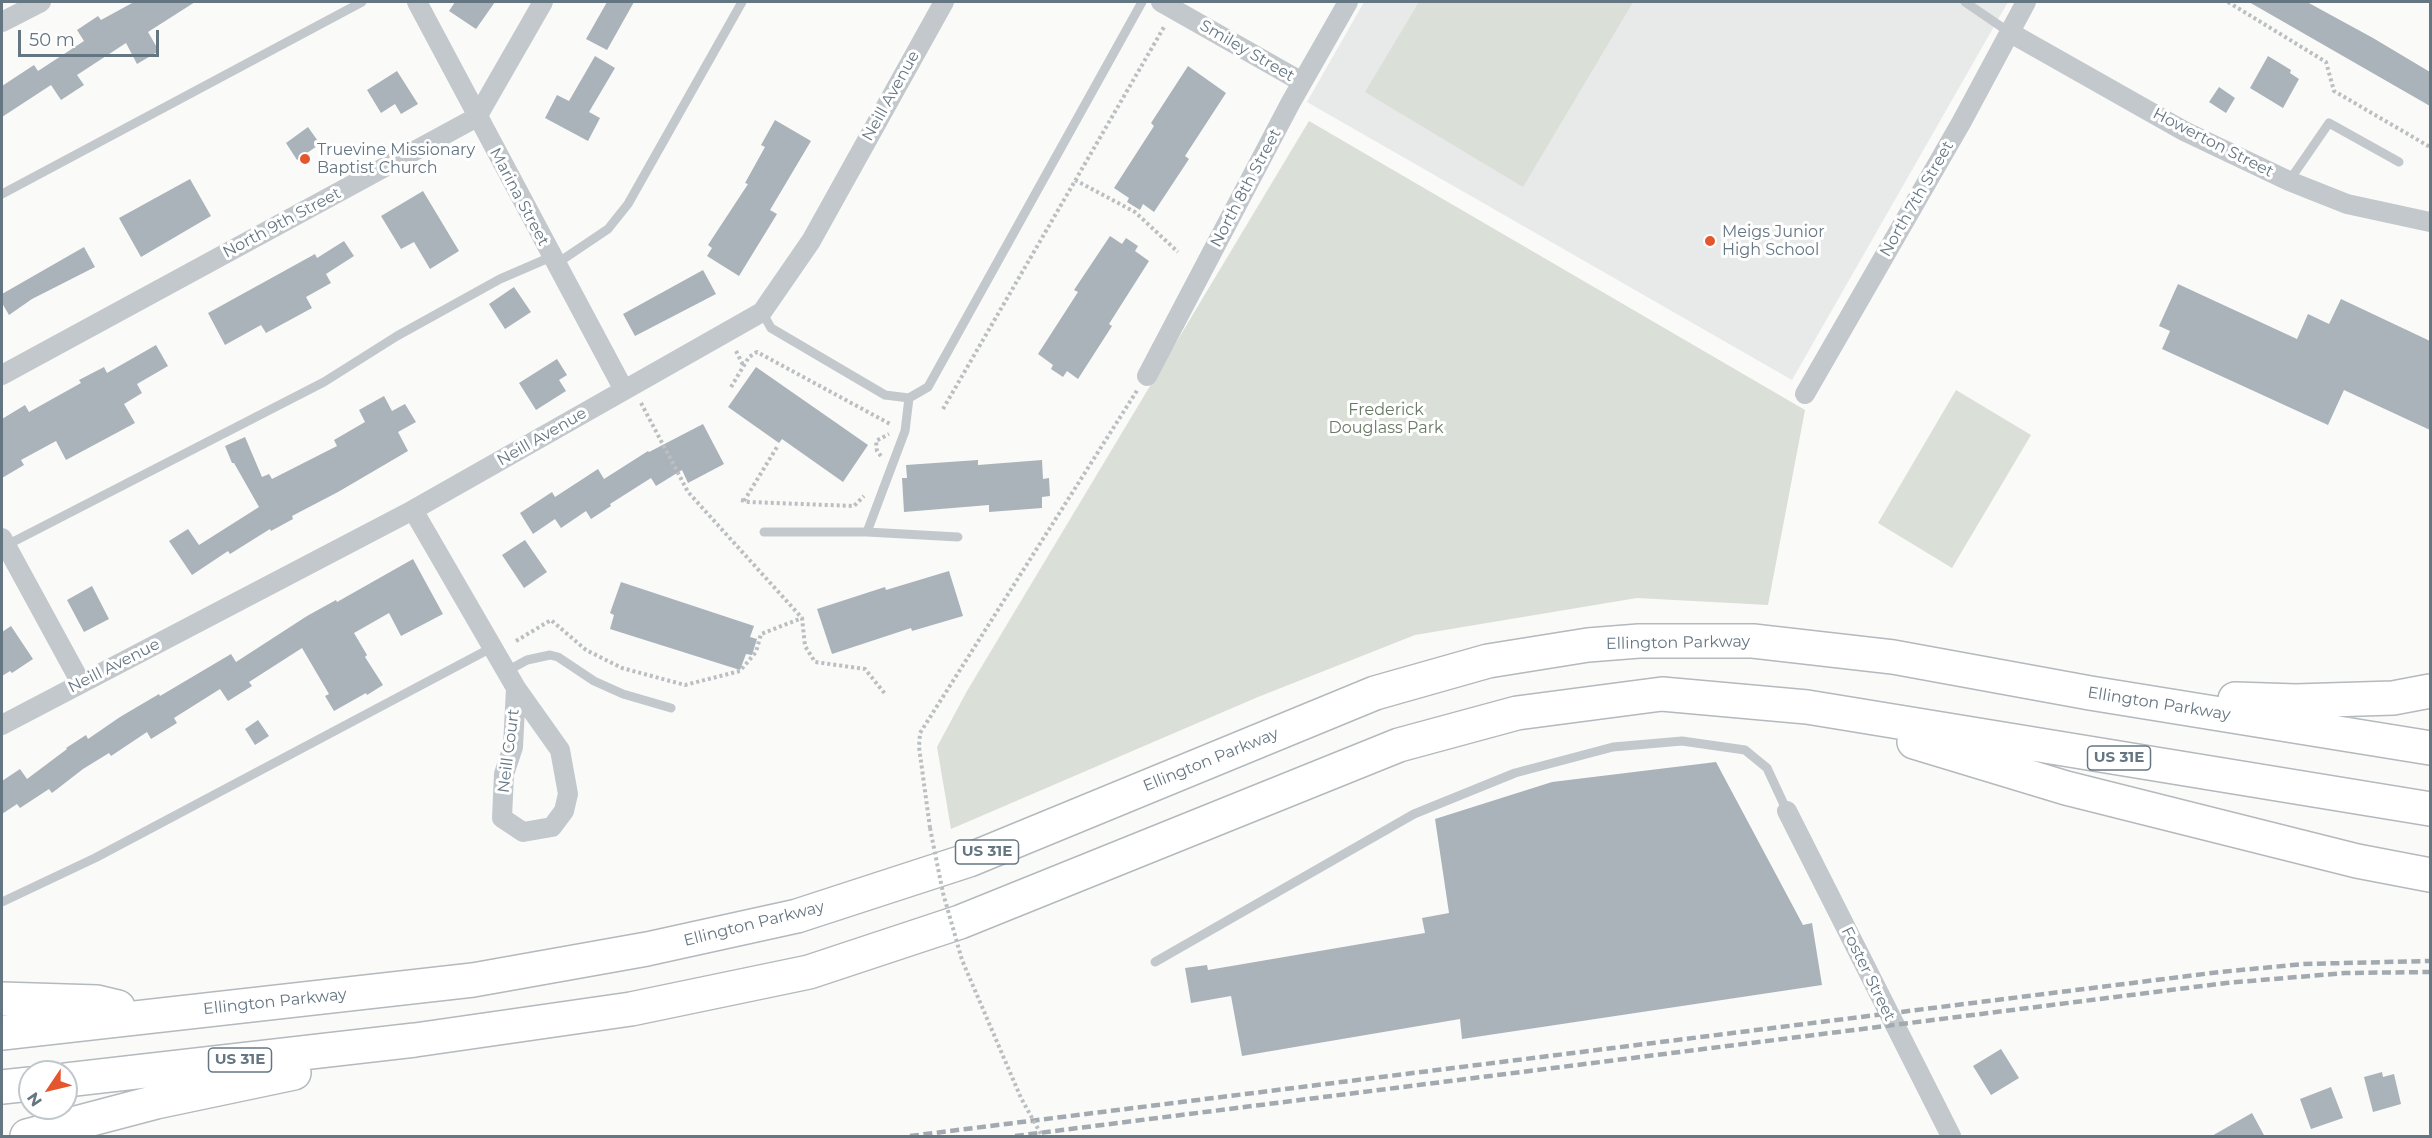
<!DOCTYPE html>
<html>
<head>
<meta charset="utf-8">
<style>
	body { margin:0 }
	#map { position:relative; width:2432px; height:1138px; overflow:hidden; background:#fafaf8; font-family:Montserrat,sans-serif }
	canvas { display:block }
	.frame { position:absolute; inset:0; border:3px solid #657683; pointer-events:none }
	.north { position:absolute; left:18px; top:1060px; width:60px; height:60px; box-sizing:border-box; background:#fff; border:2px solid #c1c8cd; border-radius:50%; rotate:235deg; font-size:16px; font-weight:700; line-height:24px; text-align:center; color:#657683 }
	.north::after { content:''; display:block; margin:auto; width:21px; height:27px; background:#e4572e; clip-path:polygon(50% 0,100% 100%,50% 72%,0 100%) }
	.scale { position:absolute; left:18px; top:30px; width:141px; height:27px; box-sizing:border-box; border:3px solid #657683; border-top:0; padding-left:8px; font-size:18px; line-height:21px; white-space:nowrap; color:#657683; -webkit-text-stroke:4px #fff; paint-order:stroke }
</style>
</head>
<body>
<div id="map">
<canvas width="2432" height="1138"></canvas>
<div class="frame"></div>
<div class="north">N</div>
<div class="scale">50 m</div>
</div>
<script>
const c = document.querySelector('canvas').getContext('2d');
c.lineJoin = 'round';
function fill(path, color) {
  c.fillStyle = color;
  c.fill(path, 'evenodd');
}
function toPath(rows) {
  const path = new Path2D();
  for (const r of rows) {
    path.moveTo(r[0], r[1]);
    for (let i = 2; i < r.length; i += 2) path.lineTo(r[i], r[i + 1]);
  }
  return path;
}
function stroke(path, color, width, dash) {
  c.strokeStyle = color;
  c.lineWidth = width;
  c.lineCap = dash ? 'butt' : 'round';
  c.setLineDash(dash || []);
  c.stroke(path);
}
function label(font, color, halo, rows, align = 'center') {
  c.font = font + ' Montserrat,sans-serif';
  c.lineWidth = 6;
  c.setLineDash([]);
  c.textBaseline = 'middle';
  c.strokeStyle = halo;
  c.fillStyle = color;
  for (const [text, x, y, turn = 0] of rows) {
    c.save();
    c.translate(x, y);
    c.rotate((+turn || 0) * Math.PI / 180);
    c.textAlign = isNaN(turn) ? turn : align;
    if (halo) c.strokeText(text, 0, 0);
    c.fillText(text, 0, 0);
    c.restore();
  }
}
fill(toPath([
	[1364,2,2008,2,1792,380,1307,102]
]), '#e8e9e9');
fill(toPath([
	[1419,2,1633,2,1523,187,1365,92],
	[1309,121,1805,410,1768,605,1637,598,1415,635,1258,697,951,829,937,747,967,691],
	[1956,390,2031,435,1952,568,1878,523]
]), '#dadfd7');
fill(toPath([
	[134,2,195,2,148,32,159,51,137,64,126,43,77,75,84,85,61,100,51,85,2,117,2,86,34,65,38,71,84,41,77,30,98,16,101,20],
	[455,2,495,2,476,29,449,11],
	[607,2,634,2,607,50,586,39],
	[2249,2,2307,2,2373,38,2430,72,2430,106],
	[595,56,615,68,589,112,600,118,588,141,545,118,557,95,569,101],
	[2268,56,2291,70,2290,73,2299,79,2283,108,2250,88],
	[1188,66,1226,93,1185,156,1189,159,1154,212,1143,204,1140,210,1127,202,1129,198,1114,188,1154,126,1151,123],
	[397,71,418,104,401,114,395,104,381,113,367,90],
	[2219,87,2235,98,2226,113,2209,102],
	[775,120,811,141,770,210,777,214,739,276,707,256,712,248,708,245,748,184,745,183,765,147,761,145],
	[308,127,320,144,297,160,286,143],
	[190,179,211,216,141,257,119,218],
	[423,191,459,251,430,269,414,242,401,249,381,216],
	[1110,236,1122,244,1126,238,1138,246,1135,251,1149,261,1109,324,1112,326,1078,379,1067,371,1063,377,1051,369,1053,365,1038,354,1078,292,1074,290],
	[344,241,354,256,326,274,331,283,306,297,312,308,266,333,261,325,225,345,208,313,315,254,317,258],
	[84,247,95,267,32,299,9,315,2,303,2,294],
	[703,270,716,294,635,336,623,314],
	[2178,284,2297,339,2308,314,2329,324,2341,299,2430,341,2430,430,2344,390,2328,425,2162,349,2170,331,2159,326],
	[514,287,531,312,505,329,489,304],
	[156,345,168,366,137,384,142,393,124,404,135,423,66,460,56,441,21,460,24,465,2,478,2,419,25,405,29,412,81,383,79,380,104,367,107,373],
	[557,359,567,375,559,380,566,391,536,410,519,383],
	[756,367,868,445,843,482,782,439,779,443,728,407],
	[384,396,392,411,405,404,416,422,398,432,408,451,338,492,292,516,293,519,271,531,270,529,230,554,228,551,192,575,169,541,188,529,199,545,259,507,234,463,232,463,225,446,245,437,262,477,269,474,272,479,337,446,334,440,365,422,359,410],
	[703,424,724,464,688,483,682,470,656,486,651,478,610,504,611,506,591,519,586,511,561,528,555,519,533,534,520,513,552,492,555,497,598,469,604,479,648,451,649,452],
	[978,460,978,465,1042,460,1043,479,1049,478,1050,496,1042,497,1042,508,989,512,989,505,904,512,902,478,907,478,906,465],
	[525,540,547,572,524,588,502,555],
	[413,559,443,614,401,636,389,613,354,633,367,655,365,657,383,685,367,695,366,693,334,711,325,696,329,694,302,648,249,682,252,686,228,701,220,689,174,718,177,723,151,739,147,732,111,756,109,753,83,769,52,793,49,789,20,808,17,804,2,814,2,781,20,769,27,779,67,749,66,748,86,735,88,739,120,717,159,694,160,696,231,654,236,662,307,616,336,600,337,602],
	[949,571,963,616,912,631,911,628,832,654,817,609,885,587,886,590],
	[621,582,754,626,750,637,757,639,752,655,746,654,740,670,610,629,614,615,610,613],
	[92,586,109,619,84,632,67,600],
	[11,626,33,659,12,673,10,671,2,676,2,632],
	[258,720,269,736,255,745,245,729],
	[1716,762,1803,925,1812,923,1822,985,1462,1039,1460,1019,1242,1056,1231,996,1191,1003,1185,968,1207,965,1208,970,1425,933,1422,918,1449,913,1435,819,1552,782],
	[2001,1049,2019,1078,1991,1095,1973,1066],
	[2382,1072,2383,1077,2394,1074,2401,1104,2373,1112,2364,1077],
	[2331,1087,2343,1118,2311,1129,2300,1099],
	[2252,1113,2265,1137,2210,1137]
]), '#aab3b9');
const highway = toPath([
	[2235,699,2296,701,2393,698,2430,691],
	[1914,742,2066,788,2357,861,2430,875],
	[2,999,97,1002,118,1007],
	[2,1033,473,980,647,949,797,916,969,860,1375,693,1488,661,1588,645,1639,641,1753,641,1893,657,2090,693,2430,748],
	[66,1080,415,1040,631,1009,809,972,960,922,1399,745,1517,713,1662,694,1807,707,2430,809],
	[2,1087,30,1084],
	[27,1136,156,1102,294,1073]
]);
stroke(highway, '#b4b9bd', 36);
stroke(toPath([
	[2228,2,2326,62,2334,91,2430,147],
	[1075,180,1135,212,1178,252],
	[736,351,743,365],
	[731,387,749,357,757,352,892,425],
	[641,403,688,492,802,618,805,646,815,662,865,669,886,695],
	[943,409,1164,27],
	[881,456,877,451,876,441,889,434],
	[741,500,749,502,854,506,864,496],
	[744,501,777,447],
	[516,641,551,620,586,650,622,668,685,685,740,671,756,652,761,634,802,618],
	[930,828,919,747,920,733,1138,389]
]), '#bbbfc2', 4, [3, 3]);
stroke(toPath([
	[1965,2,2009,32],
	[2289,181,2329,123,2399,162],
	[2,194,362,2],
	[556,264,608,229,628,204,742,2],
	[762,312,771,328,885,395,909,398,928,387,1142,2],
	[764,532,867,532,905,431,909,398],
	[867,532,958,537],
	[5,546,324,382,397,336,500,279,551,257],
	[507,671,527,660,550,655,558,657,594,681,623,694,671,708],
	[2,902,95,858,493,647],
	[1155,962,1414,814,1515,773,1613,747,1682,741,1745,750,1767,768,1787,811]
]), '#c3c8cc', 9);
stroke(toPath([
	[417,2,624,390],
	[1161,2,1302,82],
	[2,22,41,2],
	[2009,32,2184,131,2289,181,2347,204,2430,222],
	[2,375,477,117,543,2],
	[1147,376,1291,102,1348,2],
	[1805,394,1961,123,2026,2],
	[413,510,516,688,513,747,504,774,502,818,523,832,552,827,564,811,568,794,560,750,516,688],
	[2,538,81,683],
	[2,725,413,510,762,312,811,241,944,2],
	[1787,811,1951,1136]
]), '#c3c8cc', 20);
stroke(highway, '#fff', 33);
stroke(toPath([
	[910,1136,2220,972,2304,964,2430,961],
	[1015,1136,2226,983,2345,973,2430,972]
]), '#a2aab0', 4.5, [9, 4.5]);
stroke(toPath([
	[930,828,943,893,962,960,1021,1098,1042,1136]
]), '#bbbfc2', 4, [3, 3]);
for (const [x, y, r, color] of [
	[305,159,6,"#e4572e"],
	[1710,241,6,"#e4572e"]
]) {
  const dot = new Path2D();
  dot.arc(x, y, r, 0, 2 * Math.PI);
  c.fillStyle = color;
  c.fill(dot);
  stroke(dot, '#fff', 2);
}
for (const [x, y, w] of [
	[2119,758,63],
	[987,852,63],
	[240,1060,63]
]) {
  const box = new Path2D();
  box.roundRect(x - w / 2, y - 12, w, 24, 4.5);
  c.fillStyle = '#fff';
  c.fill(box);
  stroke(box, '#657683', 1.5);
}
label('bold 15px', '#657683', null, [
	["US 31E",2119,758],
	["US 31E",987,852],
	["US 31E",240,1060]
]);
label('16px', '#657683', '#fff', [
	["Smiley Street",1247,51,30],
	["Neill Avenue",891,96,-61],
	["Howerton Street",2213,143,27],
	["North 8th Street",1246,188,-62],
	["Marina Street",519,197,62],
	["North 7th Street",1917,199,-60],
	["North 9th Street",282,223,-28],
	["Neill Avenue",542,437,-30],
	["Ellington Parkway",1678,643,-1],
	["Neill Avenue",114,666,-27],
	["Ellington Parkway",2159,704,9],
	["Neill Court",509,751,-83],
	["Ellington Parkway",1211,760,-22],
	["Ellington Parkway",754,924,-14],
	["Foster Street",1868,974,64],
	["Ellington Parkway",275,1002,-6]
]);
label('16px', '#657683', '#fff', [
	["Truevine Missionary",317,150],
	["Baptist Church",317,168],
	["Meigs Junior",1722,232],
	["High School",1722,250]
], 'left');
label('16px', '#687a64', '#fff', [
	["Frederick",1386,410],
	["Douglass Park",1386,428]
]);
</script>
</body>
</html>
